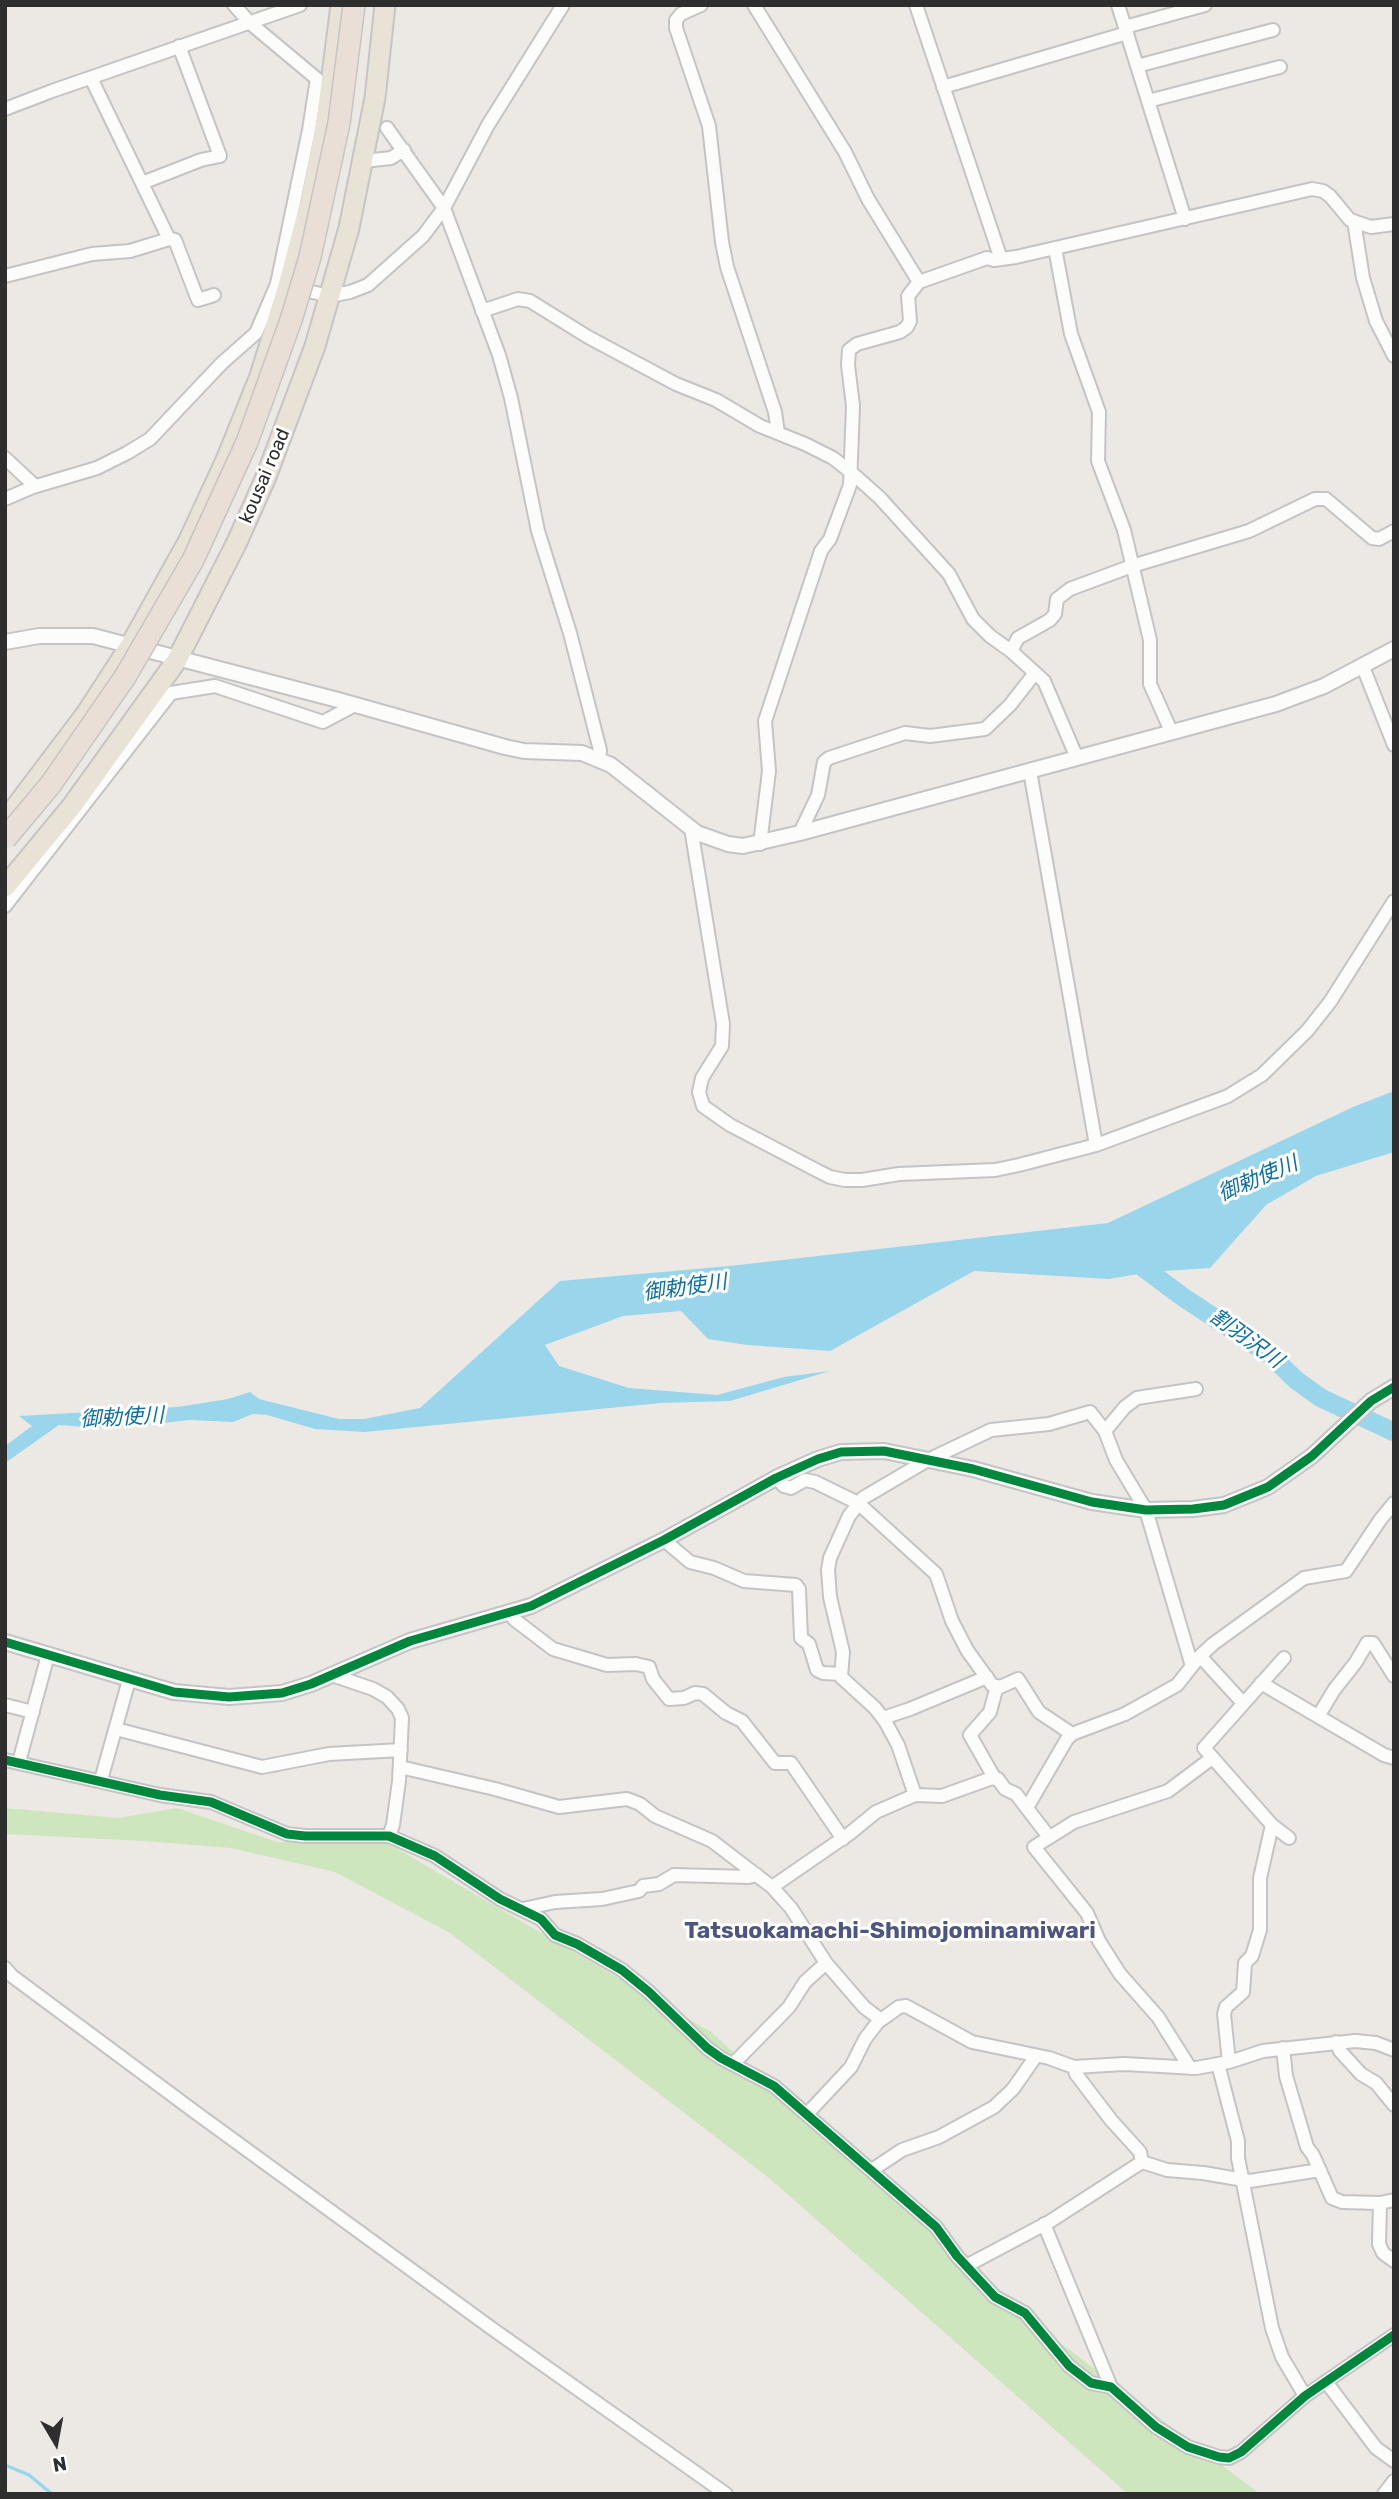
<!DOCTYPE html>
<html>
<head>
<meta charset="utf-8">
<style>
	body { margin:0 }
	#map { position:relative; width:1399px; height:2499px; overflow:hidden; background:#ece8e4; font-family:Rubik,sans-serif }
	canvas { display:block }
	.frame { position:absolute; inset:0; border:7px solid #2e2e2e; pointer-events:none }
	.north { position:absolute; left:21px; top:2408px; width:70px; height:70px; -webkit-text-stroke:5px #fff; paint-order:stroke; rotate:170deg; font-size:19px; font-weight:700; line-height:28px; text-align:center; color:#2e2e2e }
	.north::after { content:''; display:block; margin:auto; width:24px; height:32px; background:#2e2e2e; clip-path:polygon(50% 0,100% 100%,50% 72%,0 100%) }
</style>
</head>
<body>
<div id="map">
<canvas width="1399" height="2499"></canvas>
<div class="frame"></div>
<div class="north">N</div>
</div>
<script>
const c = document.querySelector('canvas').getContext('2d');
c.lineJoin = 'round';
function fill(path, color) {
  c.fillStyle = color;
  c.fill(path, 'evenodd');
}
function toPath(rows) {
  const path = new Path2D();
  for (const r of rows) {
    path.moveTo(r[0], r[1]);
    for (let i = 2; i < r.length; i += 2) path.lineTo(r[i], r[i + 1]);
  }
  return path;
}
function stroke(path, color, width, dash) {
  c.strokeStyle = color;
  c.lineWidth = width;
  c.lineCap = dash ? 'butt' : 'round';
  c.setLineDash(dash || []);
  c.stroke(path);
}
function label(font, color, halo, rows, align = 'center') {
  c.font = font + ' Rubik,"Noto Sans JP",sans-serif';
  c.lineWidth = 6;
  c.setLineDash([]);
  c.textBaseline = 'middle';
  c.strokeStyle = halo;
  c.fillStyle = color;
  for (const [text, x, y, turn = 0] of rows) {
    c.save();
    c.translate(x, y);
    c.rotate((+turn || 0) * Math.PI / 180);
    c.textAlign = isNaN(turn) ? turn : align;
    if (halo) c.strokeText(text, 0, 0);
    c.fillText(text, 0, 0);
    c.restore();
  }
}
fill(toPath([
	[5,1808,118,1818,177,1808,277,1842,389,1844,711,2032,1034,2323,1260,2494,1128,2494,769,2178,450,1933,335,1872,231,1848,144,1841,5,1834]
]), '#cee6be');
fill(toPath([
	[1394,1091,1394,1152,1316,1176,1266,1205,1210,1268,1150,1272,1109,1279,974,1271,830,1351,747,1345,708,1339,681,1311,623,1316,545,1345,559,1366,629,1388,717,1395,784,1377,830,1371,730,1401,661,1403,365,1432,315,1429,267,1415,253,1414,233,1422,189,1420,110,1429,59,1425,5,1463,5,1446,32,1426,19,1416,178,1407,228,1399,250,1392,259,1399,339,1419,364,1419,420,1408,560,1281,730,1266,1108,1223,1353,1107]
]), '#99d6ec');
stroke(toPath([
	[5,2465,29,2475,52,2494]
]), '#99d6ec', 3.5);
stroke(toPath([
	[1129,1257,1183,1297,1269,1354,1296,1380,1321,1398,1394,1432]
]), '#99d6ec', 19);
const minor = toPath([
	[701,5,681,14,676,20,676,28,709,126,722,242,727,267,775,412,778,433],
	[754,5,845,152,868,199,919,282],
	[916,5,1001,259],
	[1118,5,1185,219],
	[1125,27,1205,5],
	[1137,66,1273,30],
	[91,78,169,239],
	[943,87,1127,33],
	[1148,101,1280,67],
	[5,109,52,91,300,5],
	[387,128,444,208,499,355,511,398,538,531,570,633,600,750,599,759],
	[364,161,391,158,404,150],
	[142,183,201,160,220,156,179,46],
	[1354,221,1363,278,1376,321,1394,356],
	[1055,248,1071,334,1099,412,1098,461,1124,530,1150,640,1150,684,1171,731],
	[5,276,92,254,130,251,169,239,175,240,198,300,214,295],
	[294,288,330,296,350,292,368,285,423,236,444,208,488,125,563,5],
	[482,311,518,299,530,301,588,337,676,384,716,400,760,426,805,444,833,458,852,473,880,498,949,574,973,619,990,636,1011,651,1044,681,1077,758],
	[5,458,35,486],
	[5,499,33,487,97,468,127,453,150,439,222,363,256,333,277,284,309,130,317,79,250,23,234,5],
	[1011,651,1018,638,1050,620,1055,614,1057,599,1070,589,1132,566,1249,531,1315,499,1326,499,1372,538,1379,539,1394,531],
	[1363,667,1394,745],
	[1030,771,1096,1145],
	[691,828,723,1024,722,1046,702,1078,699,1092,703,1106,730,1125,818,1171,830,1177,845,1180,862,1180,899,1174,995,1170,1019,1165,1096,1145,1228,1096,1262,1075,1307,1031,1330,1002,1394,901],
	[800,833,818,795,824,762,829,758,905,733,930,736,985,729,1010,705,1035,673],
	[760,844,769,771,765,721,821,551,830,539,850,485,853,406,848,365,849,350,857,344,900,332,907,327,910,321,908,296,919,282,987,258,994,260,1016,257,1312,189,1323,191,1330,196,1350,220,1371,227,1394,224],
	[5,906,171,693,215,686,323,722,355,705],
	[1105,1431,1125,1407,1137,1398,1196,1389],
	[776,1478,784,1486,791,1488,805,1480,815,1482,858,1503,936,1574,952,1621,967,1650,992,1685,1000,1687,1018,1679,1039,1712,1072,1734],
	[664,1540,690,1562,714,1568,744,1581,796,1585,799,1589,801,1638,809,1644,817,1670,823,1673,841,1674],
	[509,1613,515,1620,553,1649,607,1665,636,1664,649,1667,653,1679,669,1699,684,1698,695,1693,703,1694,726,1713,742,1721,775,1763,791,1763,843,1839],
	[1200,1656,1243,1703],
	[1284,1658,1204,1748,1272,1825,1289,1838],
	[332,1675,373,1689,387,1697,398,1709,402,1718,399,1781,393,1825,389,1836],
	[1261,1683,1384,1755,1394,1758],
	[5,1705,33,1712],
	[1319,1715,1334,1690,1356,1662,1367,1643,1373,1643,1394,1676],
	[883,1718,910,1709,987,1677],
	[116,1729,262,1767,329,1754,401,1750],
	[5,1760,160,1795,211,1802,287,1834,305,1836,389,1836,435,1856,500,1899,541,1919,555,1935,577,1944,622,1970,649,1992,707,2048,721,2058,774,2086,936,2227,957,2256,995,2297,1025,2313,1069,2366,1091,2383,1111,2387,1156,2427,1188,2447,1219,2457,1229,2458,1241,2452,1305,2396,1394,2335],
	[19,1762,48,1655],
	[400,1767,495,1789,559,1807,627,1799,640,1804,655,1816,712,1841,772,1887,791,1908,826,1963,864,2007,881,2020],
	[995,1779,970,1735,990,1712,997,1686],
	[101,1780,129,1680],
	[915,1795,898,1745,885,1721,875,1708,841,1677,843,1652,830,1597,828,1570,830,1558,849,1516,863,1498,926,1461,991,1430,1049,1424,1090,1412,1105,1431,1116,1460,1146,1510,1192,1666],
	[1028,1806,1067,1739,1072,1734,1125,1714,1177,1685,1200,1656,1213,1644,1304,1578,1346,1571,1380,1520,1394,1503],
	[772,1887,849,1834,876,1812,915,1795,942,1796,992,1778,998,1779,1005,1789,1016,1794,1049,1837],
	[523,1909,555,1902,602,1899,639,1891,643,1886,659,1884,674,1875,749,1877,757,1875],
	[5,1968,12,1976,195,2112,494,2330,726,2494],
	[1336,2042,1340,2051,1361,2074,1376,2083,1394,2105],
	[1283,2048,1286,2076,1307,2147,1313,2155,1332,2198,1342,2202,1380,2203,1394,2200],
	[1229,2062,1224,2014,1226,2007,1243,1992,1245,1963,1252,1956,1260,1930,1260,1878,1272,1825],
	[733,2064,789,2007,805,1982,826,1963],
	[1218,2064,1238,2141,1238,2158,1272,2328,1282,2357,1305,2396],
	[1074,2067,1076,2074,1111,2120,1140,2152,1142,2162],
	[1190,2068,1158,2017,1120,1974,1099,1941,1087,1913,1034,1847,1074,1822,1168,1791,1212,1758],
	[807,2114,851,2067,865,2039,878,2022,899,2007,906,2006,972,2042,1049,2058,1074,2067,1124,2064,1196,2068,1229,2062,1263,2051,1355,2041,1376,2043,1394,2050],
	[872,2170,902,2150,939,2137,994,2107,1013,2089,1036,2056],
	[1380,2203,1379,2244,1383,2253,1394,2261],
	[1044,2224,1111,2387],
	[966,2266,1049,2222,1142,2162,1167,2170,1203,2173,1250,2181,1320,2170],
	[1327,2383,1376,2448,1394,2461],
	[1384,2494,1394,2481]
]);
const tertiary = toPath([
	[5,642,39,636,93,636,338,700,505,747,524,751,582,753,611,765,697,833,728,844,743,846,800,833,1276,704,1324,686,1394,649],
	[5,1642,174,1692,229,1697,282,1693,311,1684,410,1641,531,1606,664,1540,776,1478,818,1459,841,1452,884,1451,973,1469,1092,1502,1146,1510,1193,1509,1224,1505,1268,1487,1312,1456,1371,1401,1394,1387]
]);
const trunk = toPath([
	[5,821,86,714,130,646,189,540,226,460,260,376,288,286,311,199,326,123,341,5],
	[5,887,72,806,177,660,237,542,266,477,315,346,349,228,375,98,385,5]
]);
stroke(minor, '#c5c4c5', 16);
stroke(tertiary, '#c5c4c5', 18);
stroke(trunk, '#c6c5c4', 23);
stroke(minor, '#fcfcfb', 12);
stroke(tertiary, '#fcfcfb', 14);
stroke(trunk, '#e9e2d6', 19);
const motorwayBridge = toPath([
	[5,839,51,784,125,677,193,560,247,442,291,320,310,257,339,123,354,5]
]);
stroke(motorwayBridge, '#c6c5c4', 24, []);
stroke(motorwayBridge, '#eadfd6', 21);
stroke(toPath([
	[5,1642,174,1692,229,1697,282,1693,311,1684,410,1641,531,1606,664,1540,776,1478,818,1459,841,1452,884,1451,973,1469,1092,1502,1146,1510,1193,1509,1224,1505,1268,1487,1312,1456,1371,1401,1394,1387],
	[5,1760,160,1795,211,1802,287,1834,305,1836,389,1836,435,1856,500,1899,541,1919,555,1935,577,1944,622,1970,649,1992,707,2048,721,2058,774,2086,936,2227,957,2256,995,2297,1025,2313,1069,2366,1091,2383,1111,2387,1156,2427,1188,2447,1219,2457,1229,2458,1241,2452,1305,2396,1394,2335]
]), '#00873e', 9);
label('19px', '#2e2e2e', '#fff', [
	["kousai road",265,476,-67]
]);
label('italic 21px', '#0d6fa3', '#fff', [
	["御勅使川",1258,1179,-23],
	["御勅使川",685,1288,-8],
	["割羽沢川",1246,1339,36],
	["御勅使川",122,1418,-3]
]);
label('bold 23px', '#4d5680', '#fff', [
	["Tatsuokamachi-Shimojominamiwari",890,1931]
]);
</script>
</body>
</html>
